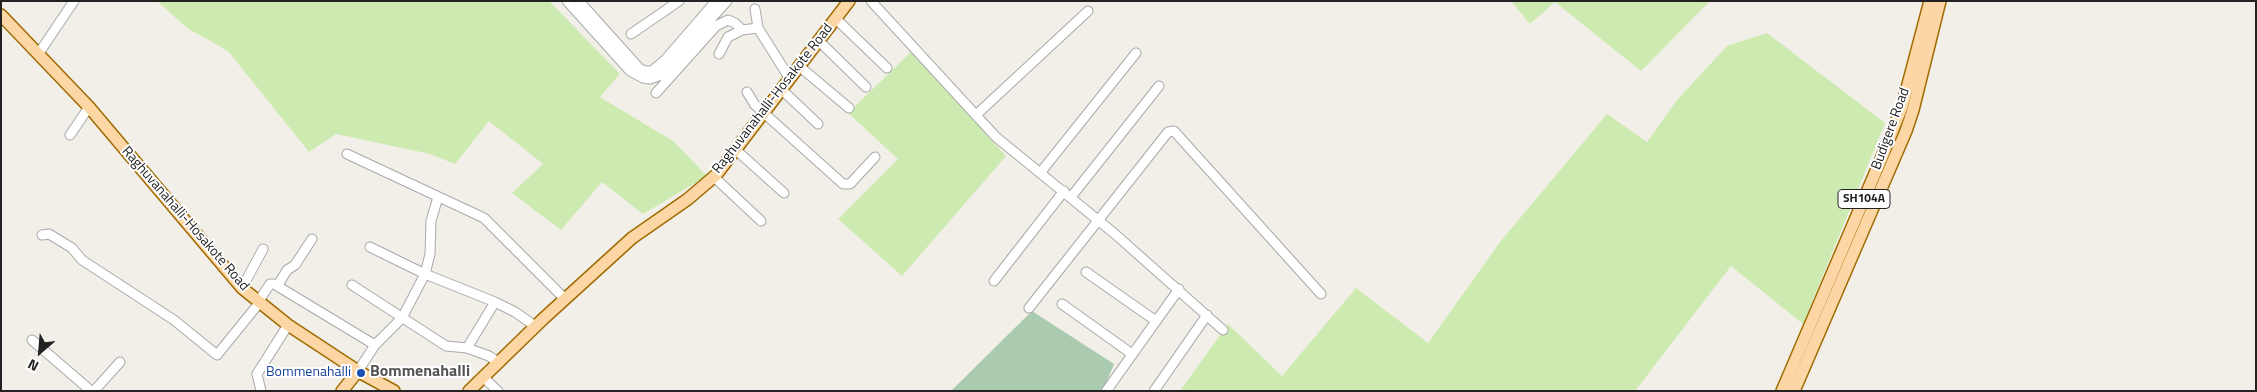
<!DOCTYPE html>
<html>
<head>
<meta charset="utf-8">
<style>
	body { margin:0 }
	#map { position:relative; width:2257px; height:392px; overflow:hidden; background:#f2efe9; font-family:"Titillium Web",sans-serif }
	canvas { display:block }
	.frame { position:absolute; inset:0; border:2px solid #222; pointer-events:none }
	.north { position:absolute; left:15px; top:327px; width:50px; height:50px; -webkit-text-stroke:4px #fff; paint-order:stroke; rotate:207deg; font-size:14px; font-weight:700; line-height:20px; text-align:center; color:#222 }
	.north::after { content:''; display:block; margin:auto; width:18px; height:22px; background:#222; clip-path:polygon(50% 0,100% 100%,50% 72%,0 100%) }
</style>
</head>
<body>
<div id="map">
<canvas width="2257" height="392"></canvas>
<div class="frame"></div>
<div class="north">N</div>
</div>
<script>
const c = document.querySelector('canvas').getContext('2d');
c.lineJoin = 'round';
function fill(path, color) {
  c.fillStyle = color;
  c.fill(path, 'evenodd');
}
function toPath(rows) {
  const path = new Path2D();
  for (const r of rows) {
    path.moveTo(r[0], r[1]);
    for (let i = 2; i < r.length; i += 2) path.lineTo(r[i], r[i + 1]);
  }
  return path;
}
function stroke(path, color, width, dash) {
  c.strokeStyle = color;
  c.lineWidth = width;
  c.lineCap = dash ? 'butt' : 'round';
  c.setLineDash(dash || []);
  c.stroke(path);
}
function label(font, color, halo, rows, align = 'center') {
  c.font = font + ' "Titillium Web",sans-serif';
  c.lineWidth = 4;
  c.setLineDash([]);
  c.textBaseline = 'middle';
  c.strokeStyle = halo;
  c.fillStyle = color;
  for (const [text, x, y, turn = 0] of rows) {
    c.save();
    c.translate(x, y);
    c.rotate((+turn || 0) * Math.PI / 180);
    c.textAlign = isNaN(turn) ? turn : align;
    if (halo) c.strokeText(text, 0, 0);
    c.fillText(text, 0, 0);
    c.restore();
  }
}
fill(toPath([
	[157,1,549,1,620,74,600,97,673,141,707,176,643,214,602,182,561,230,512,193,543,164,489,121,455,164,430,154,336,134,309,152,228,51,187,28],
	[1511,1,1710,1,1641,71,1555,2,1530,24],
	[1767,33,1885,123,1803,324,1731,266,1635,391,1180,391,1228,324,1282,376,1356,288,1428,343,1500,242,1607,114,1647,142,1677,100,1727,46],
	[911,52,1006,156,902,276,838,219,898,159,848,113]
]), '#cdebb0');
fill(toPath([
	[1032,311,1114,364,1103,391,951,391]
]), '#aacbaf');
const minor = toPath([
	[567,1,630,71,643,78,650,79,661,75,727,1],
	[579,1,640,69,646,71,652,71,665,60,716,1],
	[871,1,996,137,1115,234,1223,330],
	[755,9,758,28,790,79],
	[835,18,887,68],
	[631,34,679,1],
	[818,40,866,87],
	[39,53,74,1],
	[719,54,728,37,742,30,758,28],
	[799,66,849,108],
	[782,90,818,124],
	[747,92,755,105,843,184,850,184,875,157],
	[656,93,716,26,728,20,735,23,742,30],
	[976,115,1088,11],
	[70,135,89,107],
	[736,150,784,193],
	[347,154,484,218,565,299],
	[1040,173,1136,53],
	[714,177,761,221],
	[1071,197,1159,86],
	[42,235,49,234,72,248,82,260,174,320,217,355,260,302],
	[370,247,425,274,495,302,515,312,535,326],
	[1086,272,1156,321],
	[994,281,1064,191],
	[278,285,287,270,295,265,312,239],
	[352,285,446,346,467,348,489,356,499,363],
	[242,288,263,249],
	[258,302,270,284,274,284,375,345],
	[1062,304,1132,354],
	[1029,308,1168,132,1174,131,1321,294],
	[32,340,91,391],
	[467,348,495,302],
	[358,371,375,345,402,318,425,274,430,254,431,221,438,197],
	[484,378,498,391],
	[1107,390,1179,289],
	[94,391,120,362],
	[261,391,257,374,288,325],
	[1154,391,1207,315]
]);
const major = toPath([
	[1,15,89,107,242,288,288,325,361,373,394,391],
	[342,391,358,371],
	[469,391,543,319,632,238,688,199,716,175,849,1],
	[1782,391,1882,157,1902,107,1930,1],
	[1794,391,1906,131,1913,110,1940,1]
]);
stroke(minor, '#a9a9a9', 11);
stroke(major, '#a06b00', 14);
stroke(minor, '#fff', 9);
stroke(major, '#fcd6a4', 11);
for (const [x, y, r, color] of [
	[361,373,5,"#1a4fb4"]
]) {
  const dot = new Path2D();
  dot.arc(x, y, r, 0, 2 * Math.PI);
  c.fillStyle = color;
  c.fill(dot);
  stroke(dot, '#fff', 2);
}
for (const [x, y, w] of [
	[1864,199,52]
]) {
  const box = new Path2D();
  box.roundRect(x - w / 2, y - 9.5, w, 19, 4);
  c.fillStyle = '#fff';
  c.fill(box);
  stroke(box, '#222', 1);
}
label('bold 12px', '#222', null, [
	["SH104A",1864,199]
]);
label('14px', '#222', '#fff', [
	["Raghuvanahalli-Hosakote Road",773,99,-52],
	["Budigere Road",1891,129,-70],
	["Raghuvanahalli-Hosakote Road",185,219,49]
]);
label('14px', '#164399', '#fff', [
	["Bommenahalli",351,373]
], 'right');
label('bold 16px', '#555', '#fff', [
	["Bommenahalli",420,372]
]);
</script>
</body>
</html>
